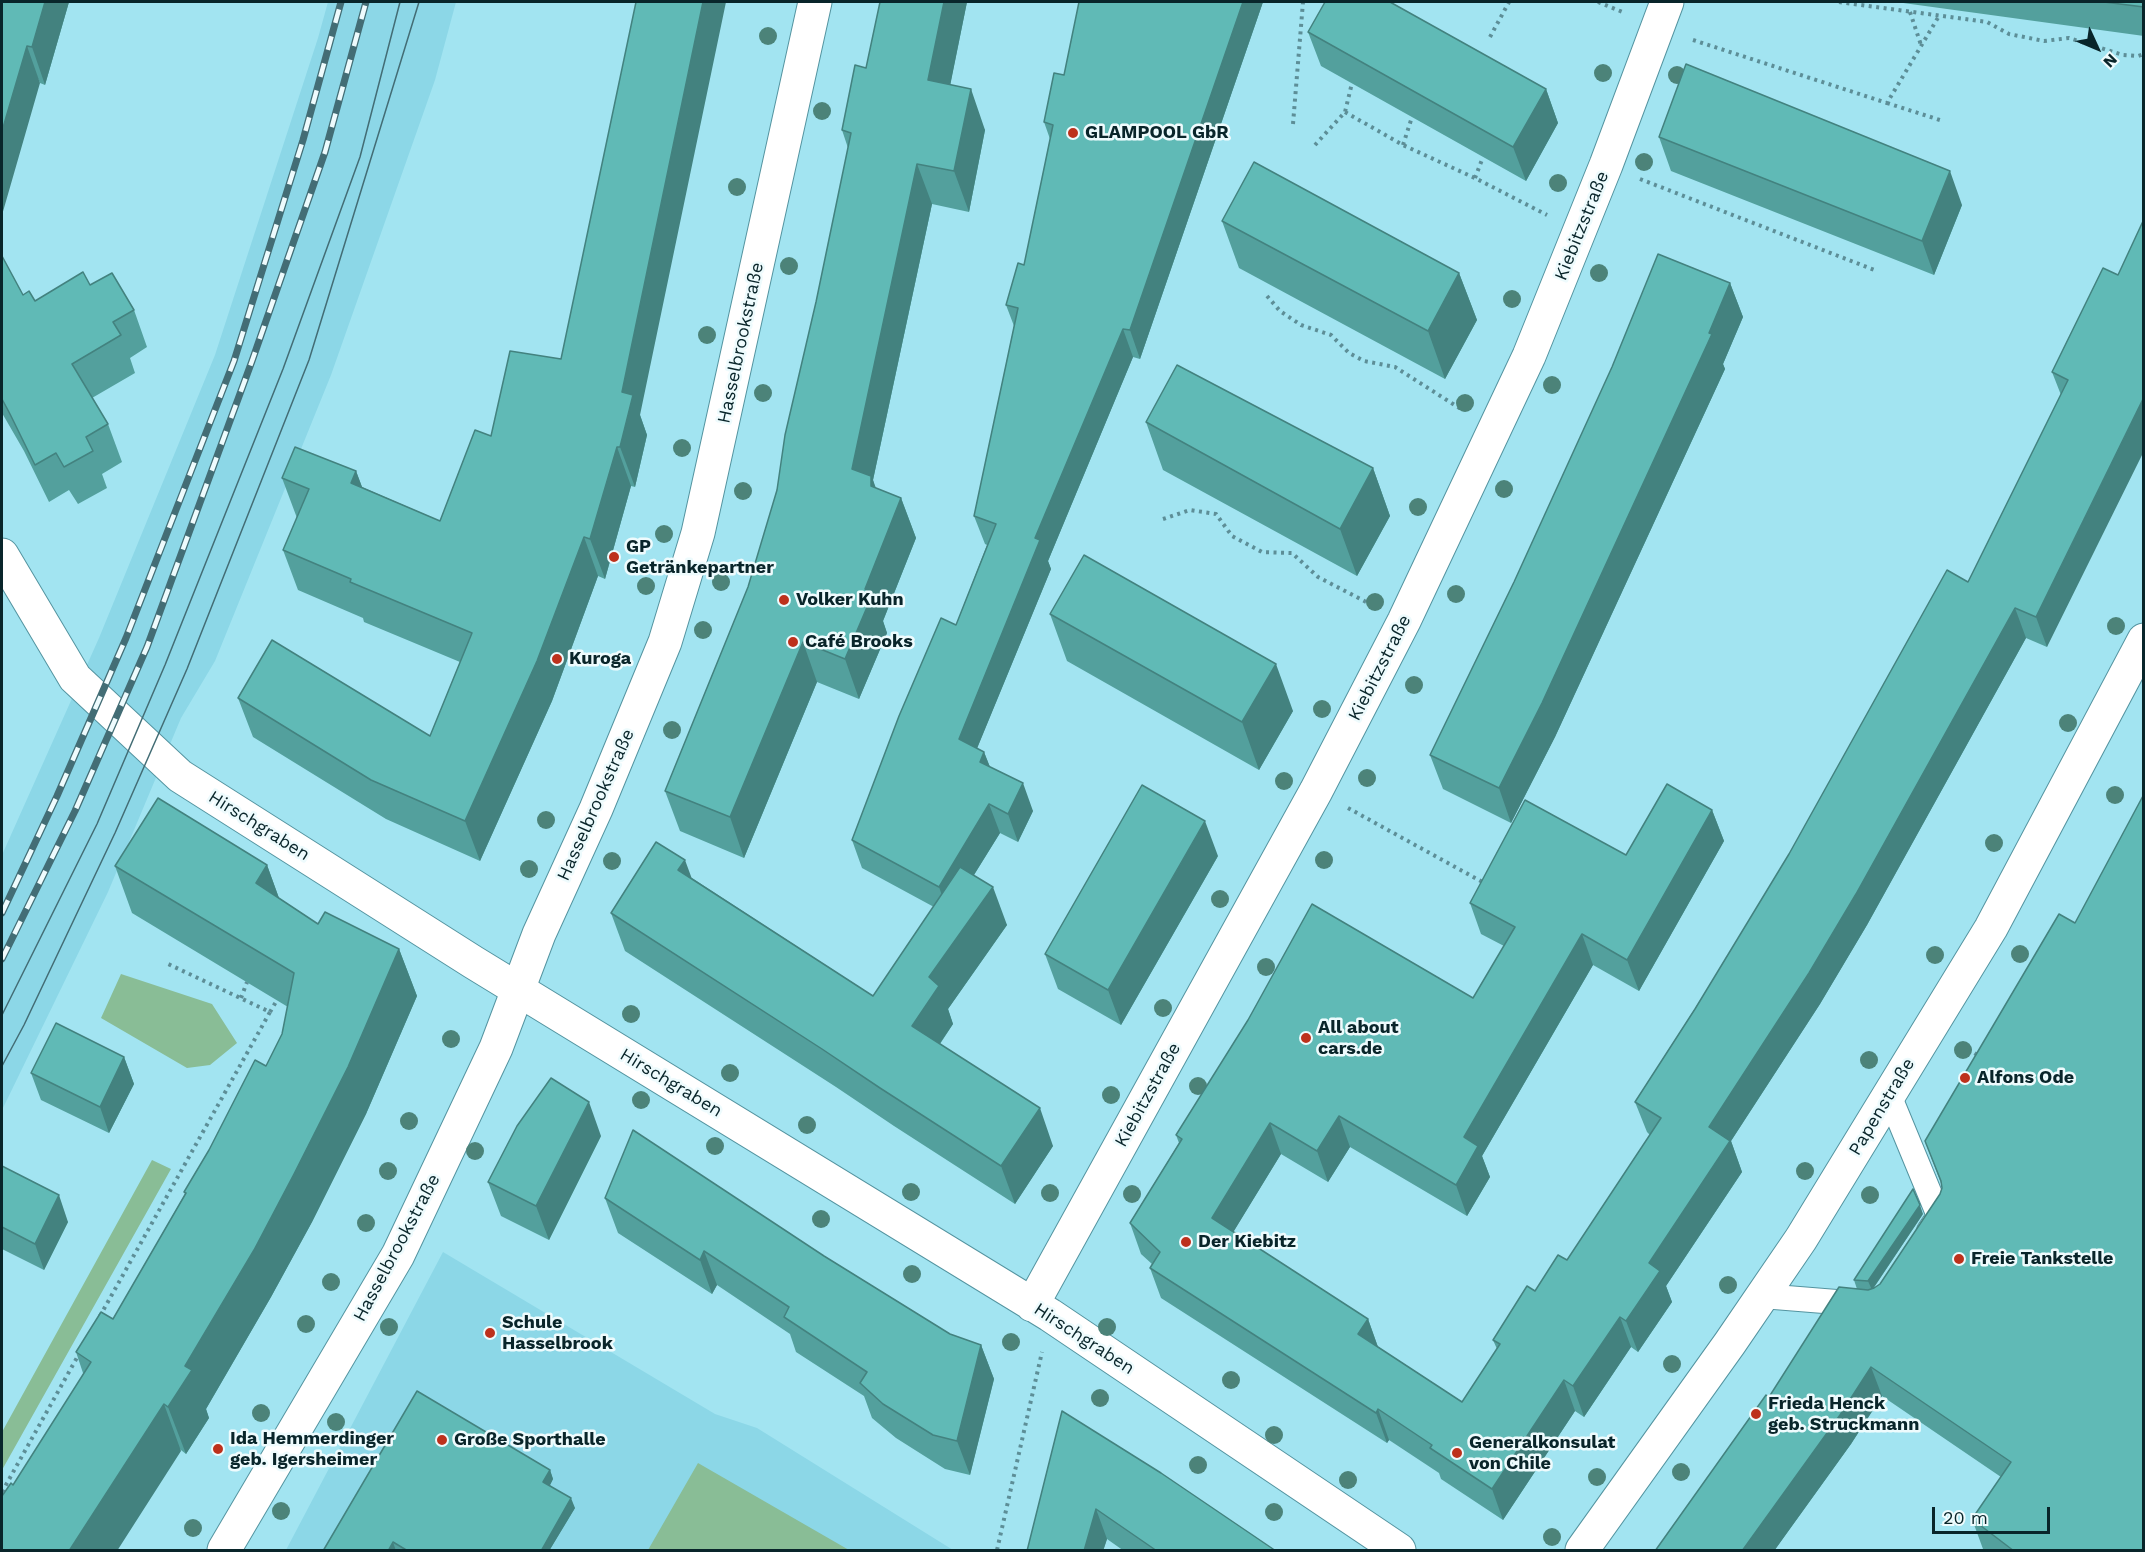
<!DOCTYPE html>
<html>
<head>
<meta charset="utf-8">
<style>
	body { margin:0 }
	#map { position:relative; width:2145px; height:1552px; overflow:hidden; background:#a2e4f1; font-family:"Work Sans",sans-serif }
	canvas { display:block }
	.frame { position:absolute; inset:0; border:3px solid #09252a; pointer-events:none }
	.north { position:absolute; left:2067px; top:18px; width:60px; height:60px; -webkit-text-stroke:4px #eefbfd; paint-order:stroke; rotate:134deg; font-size:16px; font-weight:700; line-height:24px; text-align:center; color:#09252a }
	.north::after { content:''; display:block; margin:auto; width:21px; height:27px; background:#09252a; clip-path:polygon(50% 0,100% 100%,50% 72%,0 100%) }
	.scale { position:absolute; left:1932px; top:1507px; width:118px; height:27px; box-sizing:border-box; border:3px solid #09252a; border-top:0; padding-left:8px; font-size:18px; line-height:21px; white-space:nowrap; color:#09252a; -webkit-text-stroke:4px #eefbfd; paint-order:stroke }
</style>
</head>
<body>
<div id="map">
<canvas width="2145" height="1552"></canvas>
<div class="frame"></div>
<div class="north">N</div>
<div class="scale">20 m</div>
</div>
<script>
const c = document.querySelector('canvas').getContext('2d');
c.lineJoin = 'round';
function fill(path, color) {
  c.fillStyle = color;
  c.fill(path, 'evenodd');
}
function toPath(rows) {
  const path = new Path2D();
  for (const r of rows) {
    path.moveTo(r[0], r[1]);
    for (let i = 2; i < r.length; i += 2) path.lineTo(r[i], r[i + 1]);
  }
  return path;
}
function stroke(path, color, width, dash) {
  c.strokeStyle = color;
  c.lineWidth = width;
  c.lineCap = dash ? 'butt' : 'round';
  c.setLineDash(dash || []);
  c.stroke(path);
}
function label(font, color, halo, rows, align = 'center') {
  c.font = font + ' "Work Sans",sans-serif';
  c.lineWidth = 5;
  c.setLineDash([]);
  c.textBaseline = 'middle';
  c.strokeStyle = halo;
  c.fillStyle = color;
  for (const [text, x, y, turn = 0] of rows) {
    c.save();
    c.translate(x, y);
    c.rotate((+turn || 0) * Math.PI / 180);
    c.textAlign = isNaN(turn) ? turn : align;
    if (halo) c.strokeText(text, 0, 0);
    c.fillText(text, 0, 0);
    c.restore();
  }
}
fill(toPath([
	[328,2,456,2,435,80,331,375,215,661,181,718,108,892,2,1110,2,855,99,638,215,355,318,38],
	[443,1252,715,1414,757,1428,953,1550,286,1550]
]), '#8cd7e7');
fill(toPath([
	[121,974,212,1004,237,1043,210,1065,187,1068,101,1018],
	[152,1160,171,1169,2,1470,2,1432],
	[698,1463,849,1550,648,1550]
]), '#89bd96');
const lane = toPath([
	[1889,1095,1939,1216,1929,1231],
	[1762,1296,1861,1304]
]);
const street = toPath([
	[2,555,75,678,180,776,473,962,1050,1315,1399,1550],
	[1032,1305,1316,791,1404,621,1529,356,1606,165,1667,2],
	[1582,1550,1730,1343,1801,1239,1991,928,2144,640]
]);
const secondary = toPath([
	[224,1550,398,1255,496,1048,539,934,596,809,665,642,698,533,815,2]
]);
stroke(lane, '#5494a0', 26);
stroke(street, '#5494a0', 35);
stroke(secondary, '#5494a0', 35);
stroke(toPath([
	[1598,2,1625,13],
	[1839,2,1987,22,2009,34,2044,41,2069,38,2123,55,2138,56,2144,54],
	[1910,12,1921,45],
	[1490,37,1509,2],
	[1693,40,1887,103,1939,16],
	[1887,103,1943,121],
	[1345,112,1403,145,1475,178,1547,215],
	[1293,124,1303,2],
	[1315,145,1345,112,1352,83],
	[1403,145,1412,117],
	[1475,178,1483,157],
	[1640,179,1877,271],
	[1267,296,1280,311,1301,325,1331,335,1349,353,1364,361,1395,367,1464,411],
	[1163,519,1190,510,1216,514,1232,536,1262,552,1292,553,1318,577,1372,605],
	[1348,808,1486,884],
	[241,998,247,982],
	[270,1012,277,1000],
	[1962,1045,1979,1056],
	[100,1316,270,1012,166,963],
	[2,1492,79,1354],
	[997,1550,1042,1352]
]), '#5d8e97', 4, [3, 4.5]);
stroke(lane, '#fff', 24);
stroke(street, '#fff', 33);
stroke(secondary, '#fff', 33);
stroke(toPath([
	[2,1015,97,824,165,665,283,369,360,157,400,2],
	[2,1066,24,1025,115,833,187,669,309,360,419,2]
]), '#436d75', 1.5);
const rail = toPath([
	[2,913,57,796,126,638,234,361,303,140,341,2],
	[2,959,75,811,147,647,252,361,325,152,366,2]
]);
stroke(rail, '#436d75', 7);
stroke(rail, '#eefbfd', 4.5, [14]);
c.fillStyle = '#4c8379';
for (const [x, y] of [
	[768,36],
	[1603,73],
	[1677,75],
	[822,111],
	[1644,162],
	[1558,183],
	[737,187],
	[789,266],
	[1599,273],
	[1512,299],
	[707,335],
	[1552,385],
	[763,393],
	[1465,403],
	[682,448],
	[1504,489],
	[743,491],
	[1418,507],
	[664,534],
	[721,582],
	[646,586],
	[1456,594],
	[1375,602],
	[2116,626],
	[703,630],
	[1414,685],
	[1322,709],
	[2068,723],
	[672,730],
	[1367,778],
	[1284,781],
	[2115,795],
	[546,820],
	[1994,843],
	[1324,860],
	[612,861],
	[529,869],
	[1220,899],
	[2020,954],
	[1935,955],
	[1266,967],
	[1163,1008],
	[631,1014],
	[451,1039],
	[1963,1050],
	[1869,1060],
	[730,1073],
	[1198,1086],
	[1111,1095],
	[641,1100],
	[409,1121],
	[807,1125],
	[715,1146],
	[475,1151],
	[388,1171],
	[1805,1171],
	[911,1192],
	[1050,1193],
	[1132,1194],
	[1870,1195],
	[821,1219],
	[366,1223],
	[912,1274],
	[331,1282],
	[1728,1285],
	[306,1324],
	[389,1327],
	[1107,1327],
	[1011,1342],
	[1672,1364],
	[1231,1380],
	[1100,1398],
	[261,1413],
	[336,1422],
	[1274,1435],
	[1198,1465],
	[1681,1472],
	[1597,1477],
	[1348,1480],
	[281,1511],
	[1274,1512],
	[193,1528],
	[1552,1537]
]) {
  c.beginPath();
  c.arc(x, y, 9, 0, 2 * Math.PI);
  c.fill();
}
fill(toPath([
	[2,2,69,2,45,85,40,83],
	[880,2,967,2,950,85,985,130,969,212,932,204,873,480,875,488,901,498,916,538,883,621,887,633,859,699,817,682,744,858,680,831,665,791,748,587,777,490,848,148,842,130,866,68],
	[1079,2,1263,2,1140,359,1133,357,1048,561,1051,569,977,748,984,752,990,767,1033,811,1018,842,1000,833,974,875,1007,925,948,1009,953,1024,940,1044,1053,1146,1015,1204,894,1126,836,1087,625,951,611,913,692,878,873,996,934,907,862,868,852,840,956,625,987,545,985,544,974,516,1014,326,1006,305,1024,265,1050,139,1044,122,1064,75],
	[1896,2,2144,2,2144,36],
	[1308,32,1546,89,1558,123,1526,181,1321,66],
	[1659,137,1962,205,1934,275,1671,171],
	[1222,221,1459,273,1477,320,1445,379,1239,268],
	[2,256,23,295,35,301,90,285,134,310,147,347,130,358,135,373,92,398,108,424,122,462,102,474,107,488,78,504,69,490,49,502,24,451,2,413],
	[2103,268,2047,647,2026,638,1867,925,1820,1004,1731,1141,1742,1172,1666,1286,1672,1302,1638,1352,1631,1347,1584,1417,1575,1411,1503,1520,1441,1479,1439,1473,1389,1440,1387,1443,1161,1298,1150,1268,1152,1264,1141,1254,1130,1223,1179,1143,1176,1135,1473,998,1504,946,1481,934,1470,903,1626,855,1712,810,1724,841,1639,991,1593,965,1482,1156,1490,1177,1467,1216,1350,1147,1328,1182,1281,1154,1233,1232,1368,1319,1378,1347,1462,1402,1497,1349,1493,1340,1535,1291,1567,1260,1650,1135,1647,1132,1635,1102,1968,582,2061,395,2052,372],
	[1730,283,1743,317,1723,364,1725,369,1555,737,1511,823,1443,789,1430,755],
	[640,415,647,435,635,487,631,486,605,579,598,576,552,701,480,861,386,819,253,737,238,698,430,736,460,662,364,622,363,618,298,590,283,550,297,518,282,478,356,471,362,487,440,521,491,436],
	[1146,422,1373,468,1390,516,1357,576,1163,470],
	[1050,614,1293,711,1259,770,1067,661],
	[1218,856,1121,1025,1058,989,1045,954],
	[267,865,279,898,318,924,399,949,417,996,366,1114,312,1222,271,1297,206,1409,209,1418,186,1454,83,1373,76,1352,113,1319,185,1194,184,1192,266,1066,282,1034,288,1007,132,913,115,866],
	[124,1057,134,1084,109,1133,41,1100,31,1073],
	[601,1136,549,1240,501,1216,488,1182],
	[1925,1141,2144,1551,1985,1551,1983,1549,1972,1519,2001,1477,1882,1396,1851,1444,1774,1551,1655,1551,1769,1397,1857,1289,1854,1280,1923,1214,1873,1289,1880,1284,1940,1194,1942,1188,1942,1186],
	[2,1166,68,1222,44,1270,2,1249],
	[605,1198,824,1256,950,1334,981,1345,994,1379,970,1475,945,1469,896,1438,872,1418,864,1396,796,1352,790,1334,717,1285,712,1294,618,1233],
	[1062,1411,1276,1551,1124,1551,1107,1539,1103,1551,1027,1551],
	[550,1470,553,1479,550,1485,575,1508,549,1551,323,1551]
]), '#53a09d');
fill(toPath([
	[45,2,69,2,45,85,32,47],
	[703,2,726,2,640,415,647,435,635,487,620,447,622,392],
	[944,2,967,2,943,121,928,80],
	[1243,2,1263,2,1140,359,1130,330],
	[27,46,40,83,2,215,2,131],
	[971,89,985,130,969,212,954,171],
	[1546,89,1558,123,1526,181,1513,147],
	[917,164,932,204,873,480,886,516,852,469],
	[1950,171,1962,205,1934,275,1922,241],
	[1459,273,1477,320,1445,379,1428,331],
	[1730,283,1743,317,1723,364,1725,369,1555,737,1511,823,1499,788,1709,333],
	[1123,329,1133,357,1048,561,1051,569,969,768,959,739,1035,538],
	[2144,397,2144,451,2047,647,2036,617],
	[617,447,631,486,605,579,590,539],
	[1373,468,1390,516,1357,576,1340,529],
	[356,471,371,511,351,483],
	[901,498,916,538,883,621,887,633,859,699,845,659,865,589],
	[584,537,598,576,552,701,480,861,465,821],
	[2015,608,2026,638,1867,925,1820,1004,1731,1141,1742,1172,1666,1286,1672,1302,1638,1352,1626,1321,1649,1263,1709,1127],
	[803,642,817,682,744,858,730,817],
	[1276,664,1293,711,1259,770,1242,722],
	[984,752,995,780,980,762],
	[1023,783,1033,811,1018,842,1008,814],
	[989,804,1000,833,949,915,939,887],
	[1712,810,1724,841,1639,991,1627,960],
	[1205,821,1218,856,1121,1025,1108,990],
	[685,860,699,898,678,870],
	[267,865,284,912,256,883],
	[993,887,1007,925,948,1009,953,1024,926,1064,912,1026,929,977],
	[1582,934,1593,965,1482,1156,1490,1177,1467,1216,1456,1185,1464,1137],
	[399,949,417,996,366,1114,312,1222,271,1297,206,1409,209,1418,186,1454,168,1407,185,1366],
	[124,1057,134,1084,109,1133,100,1107],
	[589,1102,601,1136,549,1240,536,1206],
	[1040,1108,1053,1146,1015,1204,1001,1166],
	[1339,1116,1350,1147,1328,1182,1317,1151],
	[1270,1123,1281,1154,1223,1249,1212,1218],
	[59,1195,68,1222,44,1270,35,1244],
	[1920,1205,1923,1214,1872,1290,1868,1281],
	[704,1251,717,1285,712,1294,700,1260],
	[1620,1317,1631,1347,1584,1417,1573,1386],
	[1368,1319,1379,1350,1358,1334],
	[981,1345,994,1379,970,1475,957,1441],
	[1871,1367,1882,1396,1851,1444,1774,1551,1742,1551],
	[1564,1380,1575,1411,1503,1520,1492,1489],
	[164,1404,181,1451,117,1551,69,1551],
	[1378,1409,1389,1440,1387,1443,1376,1413],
	[550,1470,553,1479,547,1491,543,1482],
	[571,1498,575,1508,549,1551,541,1551],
	[1096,1509,1107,1539,1103,1551,1084,1551],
	[393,1542,396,1551,388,1551]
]), '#43827f');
const building = toPath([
	[2,2,45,2,32,47,27,46,2,131,2,2],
	[636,2,703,2,622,392,633,395,620,447,617,447,590,539,584,537,537,661,465,821,371,780,238,698,272,640,430,736,472,633,350,582,351,579,283,550,309,489,282,478,295,447,356,471,351,483,440,521,475,430,491,436,510,351,561,359,636,2],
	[880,2,944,2,928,80,971,89,954,171,917,164,852,469,871,476,871,486,901,498,865,589,873,593,845,659,803,642,730,817,665,791,748,587,777,490,785,435,816,302,851,133,842,130,855,65,866,68,880,2],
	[1079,2,1243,2,1130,330,1123,329,1035,538,1040,540,959,739,984,752,980,762,1023,783,1008,814,989,804,939,887,852,840,899,716,941,618,956,625,996,524,974,516,1018,308,1006,305,1018,263,1024,265,1053,125,1044,122,1054,73,1064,75,1079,2],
	[1325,2,1390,2,1546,89,1513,147,1308,32,1325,2],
	[2104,2,2144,2,2144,7,2104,2],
	[1686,64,1950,171,1922,241,1659,137,1686,64],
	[1254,162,1459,273,1428,331,1222,221,1254,162],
	[2144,219,2144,397,2036,617,2015,608,1856,894,1809,973,1709,1127,1730,1141,1649,1263,1660,1271,1626,1321,1620,1317,1573,1386,1564,1380,1492,1489,1430,1448,1432,1445,1378,1409,1376,1413,1150,1268,1160,1252,1130,1223,1182,1139,1176,1135,1248,1020,1312,904,1473,998,1515,927,1470,903,1525,800,1626,855,1667,784,1712,810,1627,960,1582,934,1464,1137,1478,1146,1456,1185,1339,1116,1317,1151,1270,1123,1212,1218,1368,1319,1358,1334,1462,1402,1500,1344,1493,1340,1527,1286,1535,1291,1558,1255,1567,1260,1661,1118,1635,1102,1695,1009,1789,854,1947,570,1968,582,2068,380,2052,372,2103,268,2118,275,2144,219],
	[1658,254,1730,283,1709,333,1712,334,1542,703,1499,788,1430,755,1514,582,1612,367,1658,254],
	[2,256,23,295,29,291,35,301,83,272,90,285,112,273,134,310,113,322,121,335,72,364,108,424,86,437,93,451,64,467,56,453,35,465,10,414,2,399,2,256],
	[1177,365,1373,468,1340,529,1146,422,1177,365],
	[1084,555,1276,664,1242,722,1050,614,1084,555],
	[1142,785,1205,821,1108,990,1045,954,1142,785],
	[2144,794,2144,1551,2014,1551,1972,1519,2011,1462,1871,1367,1840,1415,1742,1551,1655,1551,1766,1395,1769,1397,1839,1287,1868,1290,1874,1288,1880,1284,1940,1194,1942,1188,1941,1181,1925,1141,2059,914,2075,923,2144,794],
	[158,798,267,865,256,883,318,924,325,912,399,949,348,1067,294,1174,254,1250,185,1366,192,1370,168,1407,164,1404,69,1551,2,1551,2,1496,11,1483,13,1485,91,1362,76,1352,101,1312,113,1319,186,1193,184,1192,209,1150,255,1060,266,1066,282,1034,294,973,115,866,158,798],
	[656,842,685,860,678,870,873,996,960,867,993,887,929,977,939,986,912,1026,1040,1108,1001,1166,880,1088,822,1049,611,913,656,842],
	[56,1023,124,1057,100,1107,31,1073,56,1023],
	[551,1078,589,1102,536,1206,488,1182,517,1126,551,1078],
	[633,1130,824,1256,950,1334,981,1345,957,1441,933,1435,883,1404,860,1383,867,1372,784,1317,789,1307,704,1251,700,1260,605,1198,633,1130],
	[2,1166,59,1195,35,1244,2,1227,2,1166],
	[1913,1189,1920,1205,1868,1281,1854,1280,1913,1189],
	[417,1391,550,1470,543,1482,571,1498,541,1551,408,1551,393,1542,388,1551,323,1551,417,1391],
	[1062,1411,1161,1473,1276,1551,1157,1551,1096,1509,1084,1551,1027,1551,1062,1411]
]);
fill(building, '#60bab6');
stroke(building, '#43827f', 1.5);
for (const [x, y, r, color] of [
	[1073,133,6,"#bd311c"],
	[614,557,6,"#bd311c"],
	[784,600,6,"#bd311c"],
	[793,642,6,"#bd311c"],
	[557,659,6,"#bd311c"],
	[1306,1038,6,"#bd311c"],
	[1965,1078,6,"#bd311c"],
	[1186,1242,6,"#bd311c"],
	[1959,1259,6,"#bd311c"],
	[490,1333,6,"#bd311c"],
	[1756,1414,6,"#bd311c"],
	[442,1440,6,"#bd311c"],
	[218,1449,6,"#bd311c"],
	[1457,1453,6,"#bd311c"]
]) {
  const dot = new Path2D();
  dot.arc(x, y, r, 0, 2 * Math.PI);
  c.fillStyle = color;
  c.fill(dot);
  stroke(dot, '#eefbfd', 2);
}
label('bold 18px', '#09252a', '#eefbfd', [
	["GLAMPOOL GbR",1085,133],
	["GP",626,547],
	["Getränkepartner",626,568],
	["Volker Kuhn",796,600],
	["Café Brooks",805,642],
	["Kuroga",569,659],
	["All about",1318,1028],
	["cars.de",1318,1049],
	["Alfons Ode",1977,1078],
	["Der Kiebitz",1198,1242],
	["Freie Tankstelle",1971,1259],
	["Schule",502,1323],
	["Hasselbrook",502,1344],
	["Frieda Henck",1768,1404],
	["geb. Struckmann",1768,1425],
	["Ida Hemmerdinger",230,1439],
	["geb. Igersheimer",230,1460],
	["Große Sporthalle",454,1440],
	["Generalkonsulat",1469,1443],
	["von Chile",1469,1464]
], 'left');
label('18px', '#09252a', '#eefbfd', [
	["Kiebitzstraße",1582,226,-68],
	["Hasselbrookstraße",741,343,-78],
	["Kiebitzstraße",1380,668,-63],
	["Hasselbrookstraße",596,805,-66],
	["Hirschgraben",259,826,32],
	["Hirschgraben",671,1083,31],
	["Kiebitzstraße",1148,1095,-61],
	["Papenstraße",1882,1107,-59],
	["Hasselbrookstraße",397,1248,-62],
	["Hirschgraben",1084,1339,33]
]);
</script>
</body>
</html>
